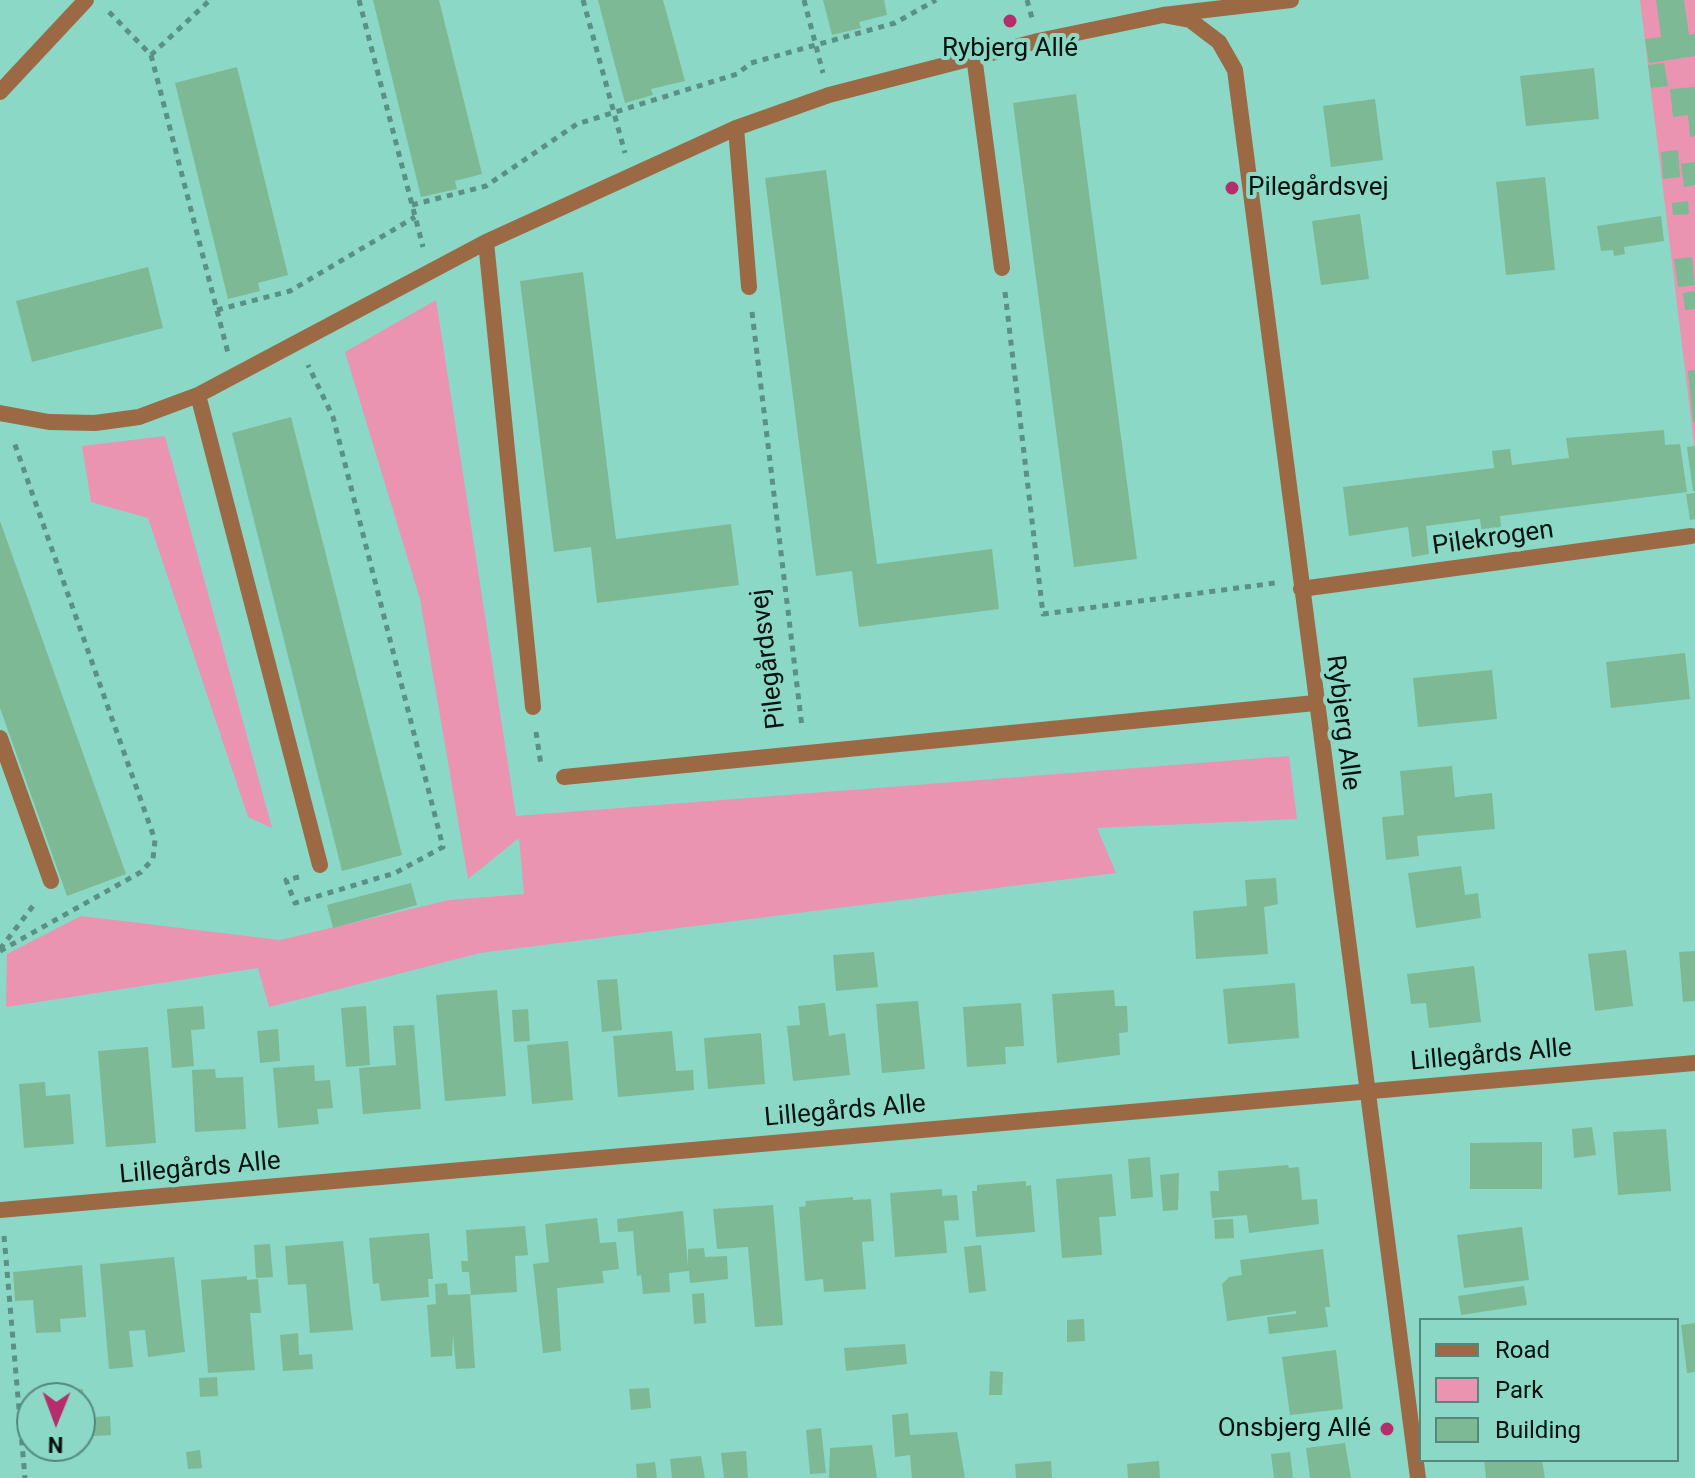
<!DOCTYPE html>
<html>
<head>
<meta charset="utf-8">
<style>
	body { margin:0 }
	#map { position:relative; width:1695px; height:1478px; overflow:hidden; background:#8bd8c6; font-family:Roboto,sans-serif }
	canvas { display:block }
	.legend { position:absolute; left:1419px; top:1318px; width:260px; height:144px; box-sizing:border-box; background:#8bd8c6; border:2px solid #53897c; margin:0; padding:10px 14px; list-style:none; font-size:24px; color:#00120d }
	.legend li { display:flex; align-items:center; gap:16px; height:40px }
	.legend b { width:40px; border:2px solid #53897c }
	.north { position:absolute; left:16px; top:1382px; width:80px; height:80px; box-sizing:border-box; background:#8bd8c6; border:2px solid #53897c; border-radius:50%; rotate:181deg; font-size:22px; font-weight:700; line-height:32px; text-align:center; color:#00120d }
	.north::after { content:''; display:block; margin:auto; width:28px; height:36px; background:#b62d6c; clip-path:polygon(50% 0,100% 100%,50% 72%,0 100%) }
</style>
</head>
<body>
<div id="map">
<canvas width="1695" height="1478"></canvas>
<ul class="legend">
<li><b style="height:10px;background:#9b6a45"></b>Road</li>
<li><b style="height:22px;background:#ea94b2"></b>Park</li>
<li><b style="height:22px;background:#7db995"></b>Building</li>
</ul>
<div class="north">N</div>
</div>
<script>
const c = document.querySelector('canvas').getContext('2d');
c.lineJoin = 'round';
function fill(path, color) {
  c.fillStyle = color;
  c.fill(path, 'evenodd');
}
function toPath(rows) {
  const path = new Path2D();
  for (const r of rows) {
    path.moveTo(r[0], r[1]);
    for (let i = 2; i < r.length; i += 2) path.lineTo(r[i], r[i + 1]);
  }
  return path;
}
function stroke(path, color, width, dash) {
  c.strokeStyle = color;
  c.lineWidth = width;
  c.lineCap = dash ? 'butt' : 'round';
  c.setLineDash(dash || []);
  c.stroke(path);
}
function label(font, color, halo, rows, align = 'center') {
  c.font = font + ' Roboto,sans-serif';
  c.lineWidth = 8;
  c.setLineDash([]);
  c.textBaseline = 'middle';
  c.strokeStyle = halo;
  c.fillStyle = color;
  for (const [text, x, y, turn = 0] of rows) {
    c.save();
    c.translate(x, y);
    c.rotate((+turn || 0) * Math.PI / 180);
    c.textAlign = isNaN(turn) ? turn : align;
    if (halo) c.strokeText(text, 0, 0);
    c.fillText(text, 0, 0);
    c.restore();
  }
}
fill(toPath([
	[1640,0,1695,0,1695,452],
	[436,300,516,816,1289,756,1297,819,1097,828,1116,873,480,953,269,1007,258,968,6,1007,7,954,81,916,280,940,449,900,524,894,519,838,468,879,420,599,345,352],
	[165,436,272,828,248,817,148,518,91,502,82,446]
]), '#ea94b2');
fill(toPath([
	[373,0,439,0,482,174,455,181,457,189,421,197],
	[598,0,663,0,685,81,651,89,653,95,625,103],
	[823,0,884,0,887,15,859,22,861,28,832,35],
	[1656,0,1684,0,1689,35,1695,34,1695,56,1649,63,1645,39,1661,37],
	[1664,63,1668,86,1651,88,1648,65],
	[237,67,288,275,258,283,260,291,228,299,175,83],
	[1594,68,1599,119,1526,126,1520,76],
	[1695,87,1695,136,1690,137,1688,115,1673,117,1670,89],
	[1076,94,1137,559,1074,567,1013,103],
	[1375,99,1383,160,1331,167,1323,106],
	[1678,150,1680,177,1663,179,1661,152],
	[1695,162,1695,185,1684,187,1681,164],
	[826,170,877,564,992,549,999,609,859,627,852,571,816,576,765,178],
	[1545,177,1555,270,1506,275,1496,182],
	[1688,201,1689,214,1673,215,1672,203],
	[1360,214,1369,279,1321,285,1312,221],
	[1661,216,1664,241,1624,247,1625,254,1614,256,1613,250,1601,251,1597,226],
	[1692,257,1695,285,1678,287,1674,259],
	[148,267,163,328,32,362,16,301],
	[583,272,616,539,731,524,739,585,597,603,591,547,554,552,520,281],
	[1695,291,1695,309,1685,310,1683,293],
	[1695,370,1695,422,1693,422,1688,371],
	[291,417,402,855,342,871,232,433],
	[1664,430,1665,445,1680,444,1687,492,1500,516,1503,546,1484,548,1480,519,1426,526,1429,554,1412,557,1408,527,1349,536,1343,487,1494,468,1492,451,1510,449,1512,465,1569,458,1566,438],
	[1695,446,1695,491,1693,491,1687,447],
	[1695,493,1695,519,1690,520,1686,494],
	[0,521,126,874,67,896,0,708],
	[1685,653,1690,699,1611,708,1606,662],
	[1492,670,1497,719,1418,727,1413,678],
	[1452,766,1455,797,1492,793,1495,829,1417,836,1419,856,1386,860,1382,817,1404,815,1400,771],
	[1461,866,1465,895,1478,893,1481,918,1416,928,1408,873],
	[1276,878,1278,904,1264,907,1268,954,1196,959,1193,911,1247,906,1245,880],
	[411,883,417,905,333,928,327,905],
	[1626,950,1633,1006,1595,1011,1588,954],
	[1695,951,1695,1001,1683,1002,1679,952],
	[874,952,878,987,836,991,833,955],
	[1474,966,1481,1022,1429,1028,1426,1003,1411,1004,1407,974],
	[617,979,622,1030,602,1032,597,980],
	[1295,983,1299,1038,1228,1044,1223,989],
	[497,990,506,1096,445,1101,436,995],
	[1114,990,1115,1006,1127,1006,1128,1032,1119,1033,1120,1055,1057,1063,1052,994],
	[918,1001,925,1069,882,1073,876,1004],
	[825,1003,829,1036,845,1033,850,1075,793,1081,787,1026,800,1025,798,1006],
	[1021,1003,1024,1046,1005,1047,1006,1064,967,1067,963,1007],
	[203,1006,205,1029,191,1030,194,1066,172,1068,167,1009],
	[366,1006,370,1065,346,1067,341,1008],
	[528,1009,530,1041,514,1042,512,1010],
	[414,1025,421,1109,363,1114,359,1068,396,1065,393,1026],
	[278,1029,280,1061,260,1063,257,1031],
	[672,1031,676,1071,693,1070,694,1090,618,1097,613,1036],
	[761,1033,765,1084,708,1089,704,1038],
	[568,1041,573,1100,532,1104,527,1045],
	[148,1047,156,1143,106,1147,98,1051],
	[314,1065,315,1081,330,1080,333,1108,317,1109,319,1124,278,1128,273,1068],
	[215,1069,216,1078,243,1077,246,1129,195,1132,192,1070],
	[45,1082,46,1096,70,1094,74,1144,24,1148,19,1084],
	[1592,1127,1596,1155,1574,1158,1572,1129],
	[1666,1129,1671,1191,1618,1195,1613,1132],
	[1542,1142,1542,1189,1470,1189,1470,1143],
	[1150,1157,1153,1197,1131,1199,1128,1159],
	[1288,1165,1289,1168,1299,1167,1302,1200,1317,1199,1319,1224,1249,1233,1247,1215,1212,1218,1210,1191,1219,1191,1218,1171],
	[1179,1173,1178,1210,1163,1211,1160,1175],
	[1112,1174,1116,1216,1099,1217,1102,1255,1062,1258,1056,1179],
	[1026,1181,1026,1186,1031,1185,1035,1232,976,1237,972,1191,977,1191,977,1185],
	[942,1189,942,1196,957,1195,959,1220,944,1221,947,1253,895,1257,890,1193],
	[853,1197,853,1200,871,1199,874,1241,862,1242,866,1289,824,1292,823,1279,805,1281,799,1207,806,1206,805,1201],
	[773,1205,783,1325,755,1327,748,1247,717,1249,713,1209],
	[683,1211,688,1266,688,1249,704,1248,705,1257,727,1256,728,1279,690,1283,689,1271,669,1273,670,1292,643,1294,641,1275,637,1276,633,1231,618,1232,617,1219],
	[597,1218,600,1243,616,1242,619,1269,602,1271,604,1283,557,1288,561,1351,543,1353,533,1264,549,1262,545,1224],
	[1233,1219,1234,1238,1215,1239,1214,1220],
	[525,1226,528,1255,515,1256,517,1292,471,1295,469,1272,462,1272,461,1261,468,1261,466,1230],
	[1522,1227,1529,1280,1464,1288,1457,1235],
	[429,1233,433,1279,428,1279,429,1297,381,1301,379,1283,373,1284,369,1238],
	[343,1241,353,1330,310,1333,306,1284,288,1285,285,1246],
	[270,1244,273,1277,256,1278,254,1245],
	[981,1245,986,1291,969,1293,964,1247],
	[1323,1249,1330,1307,1325,1307,1328,1327,1269,1334,1267,1317,1296,1314,1296,1311,1227,1321,1222,1284,1229,1277,1242,1275,1240,1260],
	[174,1257,185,1352,148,1357,145,1330,129,1331,133,1367,109,1369,100,1264],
	[82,1265,86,1317,60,1319,61,1332,36,1333,33,1300,15,1301,13,1272],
	[247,1276,247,1280,258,1279,261,1313,250,1313,255,1370,208,1373,201,1280],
	[447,1283,448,1295,470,1294,475,1368,456,1369,453,1335,452,1356,431,1357,427,1305,436,1304,435,1284],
	[1524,1286,1527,1305,1461,1315,1458,1296],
	[704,1293,706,1323,694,1324,692,1294],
	[1084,1319,1085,1341,1067,1342,1067,1320],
	[1695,1323,1695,1372,1687,1373,1681,1325],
	[298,1333,299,1355,312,1354,313,1369,283,1371,280,1335],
	[905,1344,907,1364,846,1371,844,1348],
	[1336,1350,1343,1409,1290,1415,1282,1357],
	[990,1371,1003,1372,1002,1395,989,1395],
	[217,1377,218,1396,200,1397,199,1378],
	[649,1388,651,1408,631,1410,629,1389],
	[83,1389,84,1413,80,1414,80,1398,67,1398,67,1390],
	[908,1413,910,1435,957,1432,965,1478,912,1478,910,1455,895,1457,892,1415],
	[110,1416,111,1435,80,1437,80,1418],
	[821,1428,826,1473,810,1474,806,1430],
	[1345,1443,1351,1478,1310,1478,1306,1448],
	[872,1445,877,1478,829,1478,830,1448],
	[200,1450,202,1468,188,1469,186,1452],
	[746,1451,748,1478,724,1478,721,1453],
	[1290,1452,1293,1478,1274,1478,1271,1454],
	[701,1456,705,1478,672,1478,670,1459],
	[1484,1460,1542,1460,1545,1478,1486,1478],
	[1051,1461,1052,1478,1016,1478,1015,1464],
	[1159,1461,1160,1478,1128,1478,1127,1464],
	[655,1462,657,1478,637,1478,636,1464]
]), '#7db995');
stroke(toPath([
	[359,0,423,247],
	[583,0,625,153],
	[804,0,823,73],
	[1027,0,1032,18],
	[109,12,151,55,210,0],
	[151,55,228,353],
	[412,205,486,186,577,124,737,74,751,63,895,23,936,0],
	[1005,292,1043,614,1275,583],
	[217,310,290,291,415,217],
	[752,312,802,727],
	[536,732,541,765],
	[299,877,286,880,295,903,395,873,443,847,333,417,308,365],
	[0,949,36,902],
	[0,951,141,872,153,859,155,840,14,442],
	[4,1236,25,1478]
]), '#599184', 5, [6, 6]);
stroke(toPath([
	[564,777,1315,703]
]), '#9b6a45', 16);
stroke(toPath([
	[1163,15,1190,20,1219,42,1235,70,1418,1478],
	[974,56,1002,268],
	[736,128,749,287],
	[486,242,533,707],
	[198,395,320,865],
	[0,413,49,422,95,423,139,417,198,395,486,242,736,128,829,95,1038,41,1163,15,1291,0],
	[1301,589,1691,536],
	[0,738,51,881],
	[0,1210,1695,1063]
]), '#9b6a45', 16);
stroke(toPath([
	[0,92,86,0]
]), '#9b6a45', 16);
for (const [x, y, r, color] of [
	[1010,21,8,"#b62d6c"],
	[1232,188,8,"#b62d6c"],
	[1387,1429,8,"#b62d6c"]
]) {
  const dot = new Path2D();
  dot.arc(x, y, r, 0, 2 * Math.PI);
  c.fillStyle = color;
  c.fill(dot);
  stroke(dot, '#8bd8c6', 3);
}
label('26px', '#00120d', '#8bd8c6', [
	["Rybjerg Allé",1010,49],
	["Pilegårdsvej",1248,188,"left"],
	["Onsbjerg Allé",1371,1429,"right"]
]);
label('26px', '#00120d', '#8bd8c6', [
	["Pilekrogen",1493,539,-8],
	["Pilegårdsvej",769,659,-97],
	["Rybjerg Alle",1342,723,83],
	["Lillegårds Alle",1491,1056,-5],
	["Lillegårds Alle",845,1112,-5],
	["Lillegårds Alle",200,1169,-5]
]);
</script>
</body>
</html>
